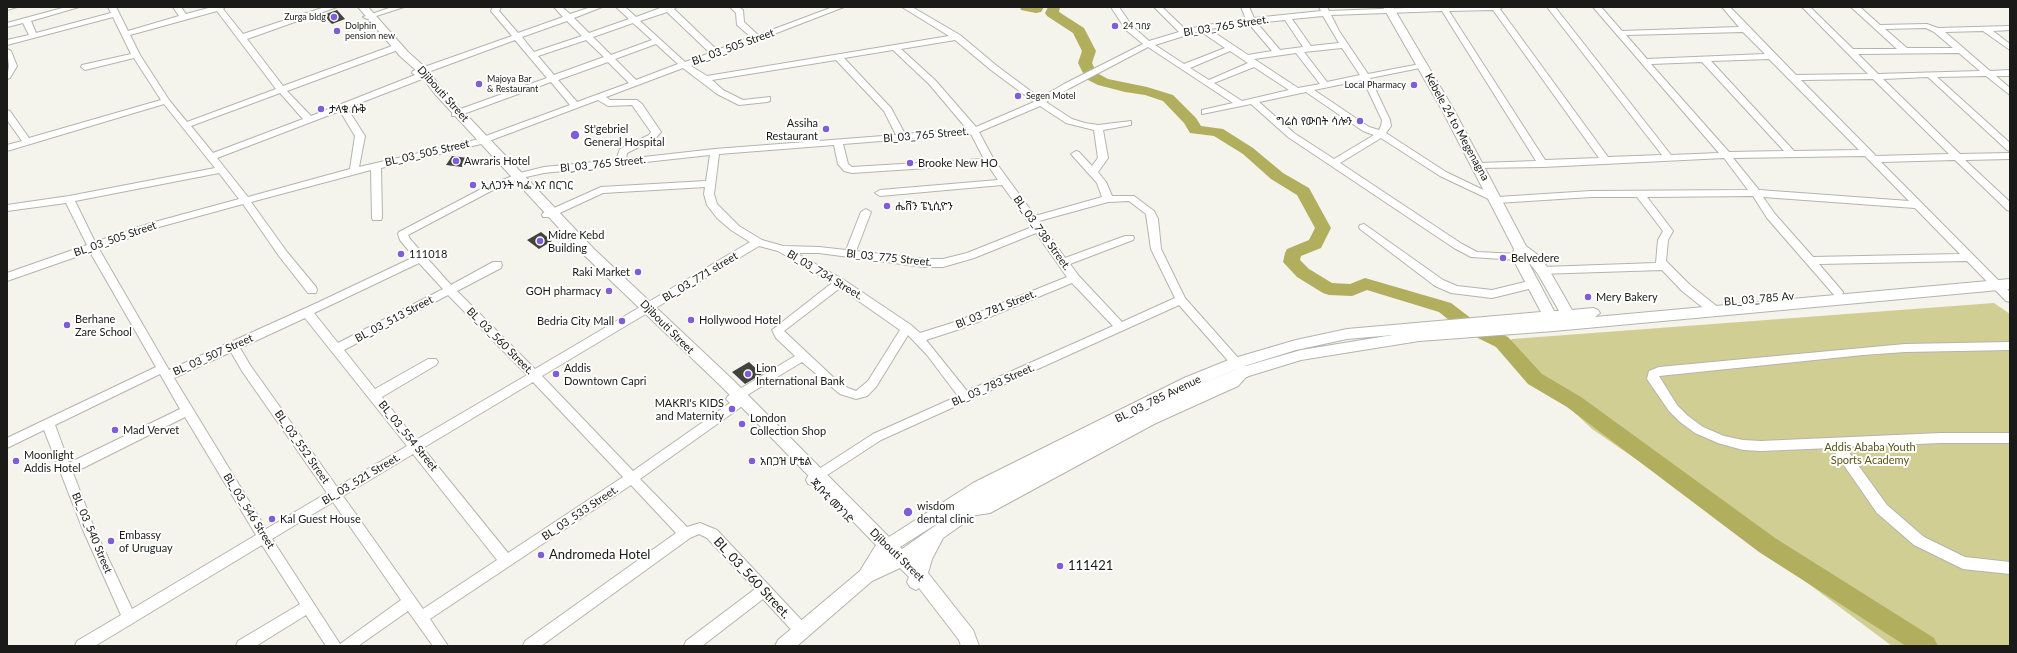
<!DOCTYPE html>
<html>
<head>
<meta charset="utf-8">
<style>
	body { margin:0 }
	#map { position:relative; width:2017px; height:653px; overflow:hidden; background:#f4f4ed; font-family:Lato,sans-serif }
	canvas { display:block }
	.frame { position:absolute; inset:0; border:8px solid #1a1a18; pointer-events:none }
</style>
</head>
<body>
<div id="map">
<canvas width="2017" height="653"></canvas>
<div class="frame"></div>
</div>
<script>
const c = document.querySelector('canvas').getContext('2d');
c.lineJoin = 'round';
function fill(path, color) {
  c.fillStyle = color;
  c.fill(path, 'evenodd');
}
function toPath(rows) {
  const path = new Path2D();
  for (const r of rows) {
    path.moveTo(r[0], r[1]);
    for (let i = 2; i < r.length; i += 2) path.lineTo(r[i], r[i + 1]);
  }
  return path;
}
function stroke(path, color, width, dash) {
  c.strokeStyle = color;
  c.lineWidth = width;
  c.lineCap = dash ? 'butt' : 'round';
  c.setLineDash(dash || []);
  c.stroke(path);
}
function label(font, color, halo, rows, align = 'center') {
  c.font = font + ' Lato,"Noto Sans Ethiopic",sans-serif';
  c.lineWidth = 4;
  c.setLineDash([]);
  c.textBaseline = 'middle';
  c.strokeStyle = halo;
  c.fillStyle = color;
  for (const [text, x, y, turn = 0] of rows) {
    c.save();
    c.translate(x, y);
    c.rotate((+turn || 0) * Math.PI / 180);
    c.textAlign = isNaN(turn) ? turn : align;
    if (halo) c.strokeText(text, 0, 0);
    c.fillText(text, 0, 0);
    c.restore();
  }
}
fill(toPath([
	[1994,303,2010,314,2010,646,1892,646,1700,503,1592,429,1558,397,1530,376,1506,343,1512,339]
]), '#d0ce93');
fill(toPath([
	[1020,7,1044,7,1041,12,1036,13,1021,10,1020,7],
	[1048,7,1060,7,1059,12,1084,28,1096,51,1092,63,1097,73,1108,79,1147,87,1173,95,1196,118,1201,126,1223,129,1253,148,1283,173,1309,188,1331,228,1321,248,1301,256,1300,260,1309,269,1332,283,1350,284,1365,278,1451,303,1472,319,1508,337,1542,374,1581,397,1775,538,1934,638,1938,646,1906,646,1759,552,1567,407,1528,384,1496,347,1460,329,1439,312,1367,290,1352,296,1329,295,1323,293,1297,277,1283,262,1285,253,1287,249,1309,240,1315,228,1297,195,1271,179,1243,154,1214,136,1190,133,1184,123,1163,101,1145,95,1125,92,1098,85,1086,79,1078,63,1082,51,1073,33,1047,16,1045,13,1048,7]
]), '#b1ae5d');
fill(toPath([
	[337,10,345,19,332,24,323,15],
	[452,156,468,158,462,167,446,165],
	[541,232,552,241,539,249,527,240],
	[749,362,762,374,745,384,732,372]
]), '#43433e');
const minor = toPath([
	[7,7,17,7,7,10,7,7],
	[66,7,79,7,31,21,36,33,111,13,108,7,116,7,128,31,179,16,173,7,181,7,186,14,212,7,225,7,223,9,243,34,325,7,337,7,247,39,283,86,392,46,398,46,398,50,287,91,311,116,415,75,412,73,413,71,512,36,491,11,493,7,501,7,499,11,518,33,563,17,554,7,562,7,570,14,591,7,602,7,574,18,589,33,629,19,616,7,625,7,636,17,663,7,677,7,674,9,717,50,751,37,737,25,736,13,730,7,739,7,743,10,744,22,758,35,833,7,844,7,691,66,707,76,949,36,902,7,912,7,960,35,997,66,1040,98,1064,84,1143,44,1126,30,1111,7,1119,7,1132,26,1149,41,1179,32,1154,7,1162,7,1186,30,1201,26,1246,19,1241,7,1249,7,1254,18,1321,11,1319,7,1327,7,1329,11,1431,7,1503,7,1500,9,1608,157,1662,155,1547,7,1555,7,1671,155,1719,153,1593,7,1601,7,1622,31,1739,27,1722,7,1730,7,1796,75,1868,74,1802,7,1810,7,1853,49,1897,49,1851,7,1860,7,1880,25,1927,24,1938,28,2010,26,2010,30,1993,31,2010,44,2010,50,1983,31,1945,32,1990,71,2010,70,2010,76,1996,76,2010,88,2010,95,1986,76,1937,77,2010,143,2010,151,2007,150,1928,77,1883,79,1960,154,2010,153,2010,159,1965,160,2010,202,2010,211,2007,210,1955,160,1881,162,2010,292,2010,302,2006,301,1967,261,1819,264,1843,292,1842,295,1834,295,1767,218,1753,196,1647,197,1673,231,1668,240,1666,261,1690,285,1719,308,1720,311,1715,315,1711,314,1682,291,1662,270,1539,274,1538,271,1539,268,1543,267,1656,263,1658,240,1663,231,1637,197,1591,197,1497,203,1440,176,1381,138,1340,163,1462,244,1477,252,1519,254,1524,257,1519,260,1471,257,1454,248,1288,137,1251,104,1202,114,1202,110,1233,103,1148,47,1070,88,1046,102,1072,119,1085,123,1098,125,1131,121,1131,125,1103,130,1108,158,1098,172,1106,182,1112,196,1134,196,1154,211,1158,219,1161,249,1185,298,1248,369,1250,372,1248,375,1238,386,1154,424,990,513,970,516,965,515,964,511,965,507,983,504,1146,418,1230,380,1238,372,1179,305,881,440,812,485,808,484,806,480,808,476,873,434,958,396,927,355,908,335,876,387,867,396,856,399,840,394,802,362,739,400,743,404,741,407,640,479,687,527,700,523,717,530,807,626,809,631,807,636,802,637,797,636,763,599,702,646,684,646,686,641,755,589,707,538,699,534,690,538,541,646,523,646,525,641,676,533,631,485,430,619,448,646,433,646,408,611,358,646,326,646,306,615,256,646,236,646,238,641,300,604,262,545,95,646,75,646,77,641,121,615,83,530,44,430,7,448,7,438,156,367,90,252,7,281,7,273,87,245,66,203,7,211,7,205,69,196,215,168,164,104,7,151,7,145,22,141,7,120,7,110,10,111,29,138,161,100,134,58,85,70,81,67,82,65,131,54,113,17,7,45,7,40,29,35,23,23,7,27,7,23,66,7],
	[1493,10,1599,158,1545,160,1449,11,1493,10],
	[217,11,276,89,187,122,169,100,140,55,130,35,217,11],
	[1442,11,1536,161,1479,163,1476,164,1474,166,1476,168,1543,167,1724,158,1748,190,1591,191,1498,197,1446,172,1386,133,1391,126,1390,120,1370,78,1425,67,1425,63,1368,74,1339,31,1331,15,1442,11],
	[667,12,710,53,685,62,640,21,667,12],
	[1323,16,1339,43,1311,46,1292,19,1323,16],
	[1285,20,1303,47,1280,50,1257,23,1285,20],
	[567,21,582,36,534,52,522,37,567,21],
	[633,23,652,40,611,55,593,37,633,23],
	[1249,24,1272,51,1248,55,1209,29,1249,24],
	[1926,28,1934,32,1953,48,1907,48,1885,29,1926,28],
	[1200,31,1225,48,1184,64,1155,45,1200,31],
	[1743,32,1765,54,1647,59,1626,35,1743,32],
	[515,40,547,78,452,112,452,116,458,116,551,82,570,105,475,140,359,167,365,136,347,108,422,79,423,77,420,75,515,40],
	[586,40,604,57,554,75,538,56,586,40],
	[955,40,991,70,1034,102,976,127,935,80,901,49,955,40],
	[656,44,678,64,636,80,615,59,656,44],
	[1342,48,1360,75,1327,82,1304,52,1342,48],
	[893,50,929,84,967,129,905,134,891,108,844,58,893,50],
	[1230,51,1248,63,1209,80,1190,68,1230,51],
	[1296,53,1320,84,1298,88,1254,59,1296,53],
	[1959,53,1980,71,1878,74,1858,54,1959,53],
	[1769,59,1859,150,1794,151,1711,61,1769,59],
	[836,60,884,111,896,135,715,149,626,159,627,153,655,139,661,132,642,104,637,100,610,100,606,97,683,68,717,94,739,105,767,102,770,101,770,97,743,100,723,90,712,80,836,60],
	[608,62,629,83,577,102,558,80,608,62],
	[1702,62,1784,151,1729,152,1651,64,1702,62],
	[1254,67,1289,90,1242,101,1214,83,1254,67],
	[1873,79,1949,154,1876,156,1801,80,1873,79],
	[1363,80,1382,120,1381,126,1379,130,1369,127,1314,90,1363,80],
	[1306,92,1363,131,1374,135,1334,159,1294,133,1259,102,1306,92],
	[280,93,303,119,213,153,191,126,280,93],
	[598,100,608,106,632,105,651,132,649,135,620,149,616,160,544,167,520,173,485,187,399,232,398,234,400,240,414,257,319,302,169,370,99,249,159,227,243,204,279,256,308,293,316,293,317,290,316,287,287,252,251,202,371,170,372,218,373,220,381,220,382,218,381,168,481,144,598,100],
	[1040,106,1066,123,1094,130,1098,158,1092,166,1079,152,1076,151,1071,154,1097,183,1102,197,1035,216,994,160,979,132,1040,106],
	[340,111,355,136,350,169,248,197,217,158,340,111],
	[971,134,984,159,852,167,848,164,843,144,971,134],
	[834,145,838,164,844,171,852,173,987,164,998,180,880,190,875,193,880,196,1002,185,1032,227,967,253,943,259,924,259,856,251,871,212,866,209,861,212,846,250,819,247,783,246,762,240,739,226,717,204,714,194,719,154,834,145],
	[710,155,706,181,601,187,543,213,542,215,543,217,551,217,603,193,705,187,704,194,707,205,717,218,731,230,750,242,535,369,457,291,501,268,502,265,501,262,493,262,451,285,410,239,408,235,491,191,526,177,544,173,710,155],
	[1865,156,1909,201,1759,190,1733,158,1865,156],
	[219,173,239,199,151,223,95,242,75,201,219,173],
	[1763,197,1915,208,1960,254,1813,257,1775,214,1763,197],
	[1129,201,1146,214,1151,249,1175,298,1122,322,1078,275,1070,264,1133,240,1134,238,1133,236,1125,236,1065,258,1039,221,1108,202,1129,201],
	[1036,233,1067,277,955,322,920,333,911,325,844,280,796,253,819,253,924,267,943,267,974,258,1036,233],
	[759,246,778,251,832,283,772,330,776,338,795,356,728,396,726,399,730,403,633,471,542,376,759,246],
	[419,263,443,289,338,343,314,313,419,263],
	[1072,283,1113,326,967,391,926,340,963,328,1072,283],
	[840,288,900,330,868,381,856,391,848,388,833,377,784,331,840,288],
	[448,295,527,375,416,440,382,397,436,365,438,362,436,359,428,359,375,389,344,350,448,295],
	[305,318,407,446,337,487,250,365,240,348,305,318],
	[231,352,242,371,327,493,266,529,174,378,231,352],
	[160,374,180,409,69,463,55,425,160,374],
	[533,382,623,477,508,553,423,448,533,382],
	[185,417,256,535,132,609,95,530,73,473,185,417],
	[413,454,497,560,423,609,343,496,413,454],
	[333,502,401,600,340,644,272,539,333,502],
	[392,7,404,7,367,19,363,17,392,7],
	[7,49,11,51,17,66,10,78,7,79,9,66,7,49],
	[1364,224,1443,280,1457,286,1492,290,1533,280,1538,284,1537,287,1492,298,1451,293,1435,286,1360,229,1359,227,1360,225,1364,224],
	[2010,342,2010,350,1905,352,1863,355,1659,376,1677,405,1688,416,1703,427,1724,436,1743,440,1761,441,1941,433,2010,433,2010,443,1941,443,1845,447,1887,505,1924,537,1965,557,2010,562,2010,574,1963,569,1914,545,1877,513,1832,448,1761,451,1743,450,1718,443,1695,433,1680,422,1669,411,1647,379,1649,371,1659,367,1905,344,2010,342]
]);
const major = toPath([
	[358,7,368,7,408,52,427,69,442,89,594,249,733,380,889,537,973,483,1184,378,1231,359,1296,340,1347,329,1541,312,1512,257,1514,249,1442,110,1383,7,1393,7,1454,110,1526,246,1538,255,1548,268,1572,310,1593,308,1598,310,1600,313,1595,317,2010,279,2010,289,1554,331,1419,341,1301,360,1249,376,1178,407,1007,493,943,538,932,559,928,573,973,630,979,646,961,646,959,640,919,588,916,590,910,587,907,582,909,577,900,568,872,581,797,646,775,646,778,640,860,571,876,545,723,388,584,255,434,93,419,73,400,56,358,7],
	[1527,260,1538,274,1559,311,1554,311,1527,260],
	[1393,335,1301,350,1239,368,1174,396,1241,367,1296,350,1347,339,1393,335],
	[949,516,902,549,900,547,949,516]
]);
stroke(minor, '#b4b4ae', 2);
stroke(major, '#b4b4ae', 2);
fill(minor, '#fff');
fill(major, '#fff');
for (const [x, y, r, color] of [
	[334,17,4,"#805dd8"],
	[1115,26,4,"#805dd8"],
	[337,31,4,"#805dd8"],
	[479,84,4,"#805dd8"],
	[1414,85,4,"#805dd8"],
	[1018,96,4,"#805dd8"],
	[321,109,4,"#805dd8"],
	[1360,121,4,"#805dd8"],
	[826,129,4,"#805dd8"],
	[575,135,5,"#805dd8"],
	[456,161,4,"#805dd8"],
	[910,163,4,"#805dd8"],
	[473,185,4,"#805dd8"],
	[887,206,4,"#805dd8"],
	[540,241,4,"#805dd8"],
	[401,254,4,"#805dd8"],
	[1503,258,4,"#805dd8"],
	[638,272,4,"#805dd8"],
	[609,291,4,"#805dd8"],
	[1588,297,4,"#805dd8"],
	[691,320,4,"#805dd8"],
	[622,321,4,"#805dd8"],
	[67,325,4,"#805dd8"],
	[556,374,4,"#805dd8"],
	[748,374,4,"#805dd8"],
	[732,409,4,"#805dd8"],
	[742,424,4,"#805dd8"],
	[115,430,4,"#805dd8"],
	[16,461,4,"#805dd8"],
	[752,461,4,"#805dd8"],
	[908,512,5,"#805dd8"],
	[272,519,4,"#805dd8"],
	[111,541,4,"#805dd8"],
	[541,555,4,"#805dd8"],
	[1060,566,4,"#805dd8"]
]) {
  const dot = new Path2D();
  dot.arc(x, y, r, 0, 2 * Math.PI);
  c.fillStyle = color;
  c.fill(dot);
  stroke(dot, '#fff', 1.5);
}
label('9px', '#1a1a18', '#fff', [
	["Zurga bldg",326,17,"right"],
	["Dolphin",345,26],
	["pension new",345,36],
	["24 ገበያ",1123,26],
	["Majoya Bar",487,79],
	["& Restaurant",487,89],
	["Local Pharmacy",1406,85,"right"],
	["Segen Motel",1026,96]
], 'left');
label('11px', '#1a1a18', '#fff', [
	["Bl_03_765 Street.",1226,26,-9],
	["BL_03_505 Street",733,47,-20],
	["Djibouti Street",443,94,48],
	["Kebele 24 to Megenagna",1457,127,61],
	["Bl_03_765 Street.",926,135,-5],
	["BL_03_505 Street",427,153,-13],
	["Bl_03_765 Street.",603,164,-6],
	["BL_03_738 Street.",1042,233,54],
	["BL_03_505 Street",115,239,-19],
	["Bl_03_775 Street.",889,258,6],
	["Bl_03_734 Street.",825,275,31],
	["BL_03_771 street",700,277,-31],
	["BL_03_785 Av",1759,299,-5],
	["Bl_03_781 Street.",996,309,-22],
	["BL_03_513 Street",394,319,-28],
	["Djibouti Street",667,327,45],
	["BL_03_560 Street.",500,341,45],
	["BL_03_507 Street",213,355,-24],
	["BL_03_783 Street.",993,385,-24],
	["BL_03_785 Avenue",1158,399,-26],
	["BL_03_554 Street",408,436,51],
	["BL_03_552 Street",302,447,55],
	["BL_03_521 Street.",361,479,-31],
	["ጂቡቲ መንገድ",832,501,46],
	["BL_03_546 Street",249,511,58],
	["BL_03_533 Street.",580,513,-34],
	["BL_03_540 Street",92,533,67],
	["Djibouti Street",897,555,44]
]);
label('11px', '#1a1a18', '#fff', [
	["ታላቁ ሱቅ",329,109],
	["ግሬስ የውበት ሳሎን",1352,121,"right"],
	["Assiha",818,123,"right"],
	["Restaurant",818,136,"right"],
	["St'gebriel",584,129],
	["General Hospital",584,142],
	["Awraris Hotel",464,161],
	["Brooke New HO",918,163],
	["ኢለጋንት ካፌ እና በርገር",481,185],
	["ሔቨን ፔኒሲዮን",895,206],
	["Midre Kebd",548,235],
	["Building",548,248],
	["111018",409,254],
	["Belvedere",1511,258],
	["Raki Market",630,272,"right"],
	["GOH pharmacy",601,291,"right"],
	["Mery Bakery",1596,297],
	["Berhane",75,319],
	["Zare School",75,332],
	["Hollywood Hotel",699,320],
	["Bedria City Mall",614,321,"right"],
	["Addis",564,368],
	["Downtown Capri",564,381],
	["Lion",756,368],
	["International Bank",756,381],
	["MAKRI's KIDS",724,403,"right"],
	["and Maternity",724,416,"right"],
	["London",750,418],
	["Collection Shop",750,431],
	["Mad Vervet",123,430],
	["Moonlight",24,455],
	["Addis Hotel",24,468],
	["አበጋዝ ሆቴል",760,461],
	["wisdom",917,506],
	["dental clinic",917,519],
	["Kal Guest House",280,519],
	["Embassy",119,535],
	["of Uruguay",119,548]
], 'left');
label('11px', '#575417', '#fff', [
	["Addis Ababa Youth",1870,447],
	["Sports Academy",1870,460]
]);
label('13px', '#1a1a18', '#fff', [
	["Andromeda Hotel",549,555],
	["111421",1068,566]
], 'left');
label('13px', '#1a1a18', '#fff', [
	["BL_03_560 Street.",752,578,47]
]);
</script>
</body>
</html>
